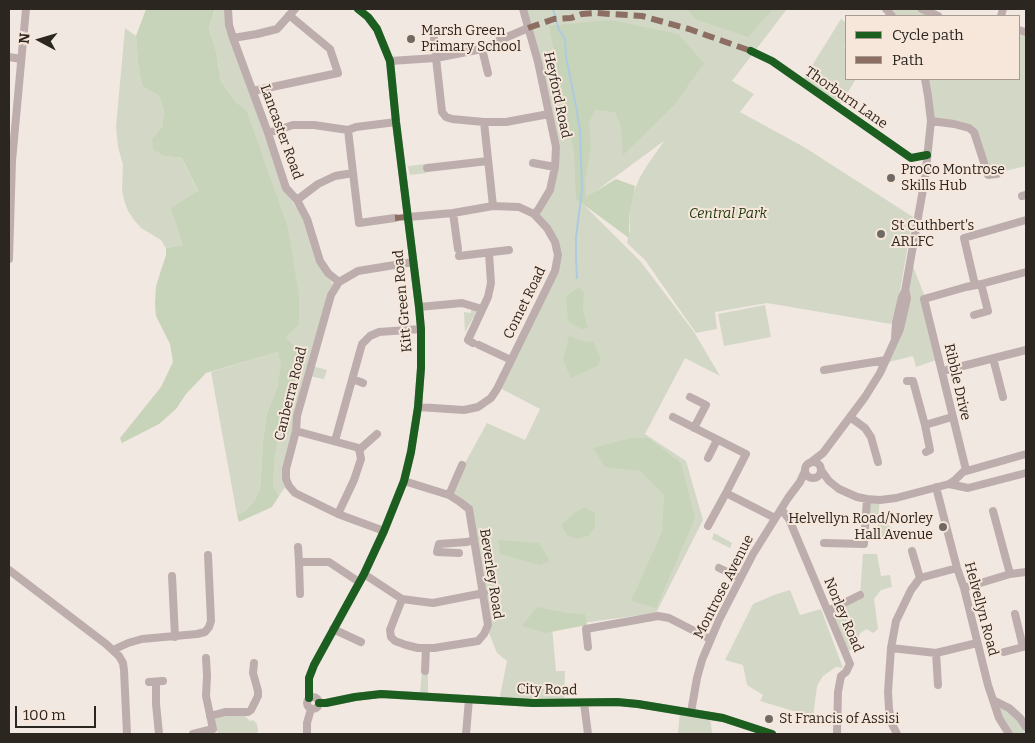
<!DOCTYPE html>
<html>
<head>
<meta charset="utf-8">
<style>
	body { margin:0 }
	#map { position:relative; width:1035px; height:743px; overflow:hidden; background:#f1e8e1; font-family:Bitter,serif }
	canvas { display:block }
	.frame { position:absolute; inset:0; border:10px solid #2c2621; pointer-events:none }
	.legend { position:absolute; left:845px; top:15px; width:175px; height:65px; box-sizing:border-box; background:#f7e7db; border:1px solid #a69a91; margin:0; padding:6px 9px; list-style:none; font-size:15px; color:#2c2621 }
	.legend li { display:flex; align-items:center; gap:10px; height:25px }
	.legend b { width:25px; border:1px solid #a69a91 }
	.north { position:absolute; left:15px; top:15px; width:50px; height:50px; -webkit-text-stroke:4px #f7e7db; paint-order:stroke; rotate:276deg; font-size:14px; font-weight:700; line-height:20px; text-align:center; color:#2c2621 }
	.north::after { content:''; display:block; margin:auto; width:18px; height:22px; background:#2c2621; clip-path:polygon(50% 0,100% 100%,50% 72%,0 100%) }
	.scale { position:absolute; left:15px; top:706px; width:81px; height:22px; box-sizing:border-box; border:2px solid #2c2621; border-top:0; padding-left:6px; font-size:15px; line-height:18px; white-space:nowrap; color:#2c2621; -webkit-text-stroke:4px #f7e7db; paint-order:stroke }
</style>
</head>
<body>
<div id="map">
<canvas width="1035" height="743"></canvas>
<div class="frame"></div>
<ul class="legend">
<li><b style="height:6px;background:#1b5e20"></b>Cycle path</li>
<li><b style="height:6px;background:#8d6e63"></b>Path</li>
</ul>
<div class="north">N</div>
<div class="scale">100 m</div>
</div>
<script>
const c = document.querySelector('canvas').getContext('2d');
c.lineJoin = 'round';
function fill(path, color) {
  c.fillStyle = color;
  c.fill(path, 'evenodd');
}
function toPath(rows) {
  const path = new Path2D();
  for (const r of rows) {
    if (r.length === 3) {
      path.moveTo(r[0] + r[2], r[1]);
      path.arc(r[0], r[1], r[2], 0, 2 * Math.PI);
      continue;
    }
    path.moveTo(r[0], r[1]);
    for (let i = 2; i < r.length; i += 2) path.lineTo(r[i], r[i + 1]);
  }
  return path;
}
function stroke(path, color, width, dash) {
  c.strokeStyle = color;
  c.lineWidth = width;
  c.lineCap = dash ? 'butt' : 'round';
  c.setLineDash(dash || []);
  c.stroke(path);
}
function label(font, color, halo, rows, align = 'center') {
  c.font = font + ' Bitter,serif';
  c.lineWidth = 4;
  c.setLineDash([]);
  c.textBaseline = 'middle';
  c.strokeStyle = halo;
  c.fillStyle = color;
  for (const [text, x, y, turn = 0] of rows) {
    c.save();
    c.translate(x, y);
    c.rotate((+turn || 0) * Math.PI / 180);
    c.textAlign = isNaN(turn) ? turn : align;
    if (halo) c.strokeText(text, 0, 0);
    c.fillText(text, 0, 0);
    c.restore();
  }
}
fill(toPath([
	[214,9,225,9,227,30,284,190,305,220,318,265,333,284,327,294,312,366,327,370,324,379,309,376,287,465,288,483,279,496,273,486,275,456,279,434,303,356,306,357,300,354,286,337,268,172,247,111,235,101,221,81,216,51,209,28,215,10],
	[522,9,787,9,732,81,754,94,740,112,804,147,913,217,900,291,891,324,767,303,715,312,717,329,696,333,645,260,627,243,630,230,629,213,632,196,640,177,648,164,664,141,581,202,641,262,694,332,720,376,685,358,645,434,686,461,703,520,656,613,552,627,556,671,565,671,564,700,499,701,507,661,497,653,487,628,472,511,453,493,465,463,487,423,525,440,540,409,498,387,555,271,555,242,534,214,550,190,556,147],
	[885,9,928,9,944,16,891,16],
	[841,19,846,23,846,43,844,47,846,49,846,79,856,79,840,105,803,80],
	[125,28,136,36,138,62,142,86,159,96,164,112,162,127,152,138,164,156,182,158,198,192,183,245,166,248,161,240,141,228,134,220,128,211,124,200,122,189,123,165,118,147,116,127],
	[1019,32,1026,33,1026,166,988,175,972,131,931,121,925,79,1019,79],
	[426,164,427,173,410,175,408,166],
	[911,261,925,297,939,359,916,367,913,356,889,362],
	[765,305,771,337,724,346,718,314],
	[471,309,476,310,478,313,475,319,473,318,465,332,464,312,471,313],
	[278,352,282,365,277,388,267,412,263,441,260,489,254,501,246,510,237,515,211,372],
	[867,499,880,500,878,518,892,528,894,535,878,538,878,518,866,517],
	[714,533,732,543,730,548,712,539],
	[863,554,877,554,881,576,890,575,892,587,881,590,874,599,878,629,873,633,867,629,860,633,858,640,858,647,845,652,828,611,860,595],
	[790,590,800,615,821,609,843,668,836,667,823,676,817,686,813,717,760,701,763,695,747,685,743,665,725,660,753,604,774,595],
	[422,670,428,671,428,696,420,696],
	[993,700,1026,727,1026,734,1010,734],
	[680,711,710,716,712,734,678,734],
	[232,715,244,715,250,721,253,720,257,724,258,731,256,734,218,734,214,719,219,716]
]), '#d2d8c5');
fill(toPath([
	[146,9,215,9,209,28,216,51,221,81,235,101,247,111,288,228,299,296,299,324,286,337,303,356,279,434,275,456,273,486,279,496,272,507,239,522,237,515,246,510,254,501,260,489,263,441,267,412,277,388,281,365,278,352,206,373,186,394,176,409,159,424,122,443,120,438,161,387,173,362,170,344,156,316,155,303,156,286,166,255,166,248,183,245,171,208,198,191,182,158,164,156,153,149,152,138,162,127,164,112,159,96,142,86,138,63,136,36],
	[687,9,773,9,748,37,697,20],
	[610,20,678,34,704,63,675,104,623,155,621,127,615,112,595,110,589,122,591,147,585,181,586,197,616,179,635,186,629,215,629,238,576,199,574,153,549,26],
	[579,287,584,293,583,310,588,328,581,329,568,321,566,296],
	[569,336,585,342,593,341,601,359,597,366,571,378,563,360],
	[631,438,648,438,681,463,695,518,656,608,631,601,662,532,664,495,641,471,605,467,593,448],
	[585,507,595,513,595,527,588,536,577,539,568,536,561,525,576,512],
	[498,540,539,543,550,561,540,565,500,554],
	[537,607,567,613,585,614,587,625,545,633,522,626]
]), '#c8d4b9');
stroke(toPath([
	[553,9,559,30,565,39,566,57,576,106,580,132,582,190,576,237,576,260,577,278]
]), '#adcbe0', 2);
stroke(toPath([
	[228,9,229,25,233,38,268,133,286,188,297,200,307,219,320,261,328,273,339,282],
	[523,9,538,62,556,147,555,167,550,190,538,210,534,214],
	[886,9,892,16],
	[922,9,938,16],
	[1001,16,1003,9],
	[1019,30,1026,32],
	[233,38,257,34,277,29,295,9],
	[434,38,437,58],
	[482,49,488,73],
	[9,57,21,59],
	[436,58,442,112,446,117,452,119,484,122,506,122,549,114],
	[390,61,436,58,482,49,498,41,528,28],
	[253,91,338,73,330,49,289,15],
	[931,121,954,124,969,128,974,132,988,175,997,174],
	[484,122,493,206],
	[268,133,293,125,314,125,348,130,356,127,396,122],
	[533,163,555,167],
	[427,168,488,161],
	[353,173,359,223,395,218],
	[1022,196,1026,195],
	[297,200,318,184,335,176,353,173,348,130],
	[453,213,458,249],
	[408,217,453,213,493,206,519,207,534,214,547,228,555,242,558,255,555,271,497,389,491,398,478,407,464,410,418,407],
	[459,256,509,250],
	[9,259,12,161,26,9],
	[975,285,964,238,1026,220],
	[419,307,462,303,482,309],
	[974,315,988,311,981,284],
	[895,339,896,322,902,297,905,291,925,178,931,121,928,96,925,79],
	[473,343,468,340,488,297,491,283,489,253],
	[479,345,511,360],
	[993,358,1003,397],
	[824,370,886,360],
	[943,371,1026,350],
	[353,379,363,383],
	[907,381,913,381,925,425],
	[690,397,706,405,694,428],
	[673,417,746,454,726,493,775,518],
	[850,417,865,428,871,437,878,462],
	[296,431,359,448,361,459,354,480,338,514],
	[335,441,362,344,370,336,379,332,421,329],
	[359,450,377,434],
	[926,452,930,450,925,425,952,417],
	[708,458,717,440],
	[813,470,8],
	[810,463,823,453,865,397,880,373,900,329,907,298,906,293],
	[821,470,829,481,839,489,857,497,867,499,880,500,896,498,949,484,955,480,963,472,1026,454],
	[966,470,924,299,966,287,981,284,1026,272],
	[949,484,968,488,1026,473],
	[936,487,957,568,964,588,988,685,999,718,1009,734],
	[449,495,462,465],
	[781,509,789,519,850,664,846,672,841,676,838,692,837,734],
	[993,511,1010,574],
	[708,526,726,493],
	[384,531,338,514,295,493,289,486,286,479,286,469,296,431,297,416,331,295,339,282,358,271,413,262],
	[824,543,864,544,867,499],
	[298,547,299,562],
	[912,551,920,578],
	[459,553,437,552,439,544,467,542,474,540],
	[719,568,740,578],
	[9,570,106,644,119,656,123,663,124,670,127,734],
	[364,574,402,599,417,601,433,603,484,593],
	[172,576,175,637],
	[964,588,1010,574,1026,572],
	[300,594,299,562,329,562,359,582],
	[402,599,390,630,391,637,395,641,406,645,418,648,434,648,478,641,484,634,488,625,469,509,460,502,449,495,404,481],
	[828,611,860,595],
	[1015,614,1023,647,1026,646],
	[333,629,361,642],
	[588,647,586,629,658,616,669,618,710,639],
	[891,648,936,653,977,643],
	[113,650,128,643,142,639,197,634,205,632,209,627,211,621,208,555],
	[1004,652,1023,647],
	[936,653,938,685],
	[425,671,426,648],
	[149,682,163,681],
	[156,682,156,704,159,734],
	[313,703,6],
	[309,698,309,678,314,665,364,574,384,531,404,481,411,452,418,407,421,368,421,329,419,307,396,122,390,61,377,29,368,17,358,9],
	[993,700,1009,708,1020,718,1026,727],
	[319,703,326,703,355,697,381,694,533,703,617,702,638,704,723,718,772,734],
	[584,703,588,734],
	[691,712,697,678,702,660,719,620,753,554,788,498,800,482,805,471],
	[210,716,225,712,248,712,251,710,258,696,258,691,253,673,254,663],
	[193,734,213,729,206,696,207,676,206,658],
	[307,734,307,723,311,709],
	[466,734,469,699],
	[897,734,892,724,889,709,888,692,891,648,896,621,911,590,920,578,957,568]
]), '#bdaead', 8);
stroke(toPath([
	[528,28,554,19,571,18,582,14,596,13,642,16,689,29,751,51],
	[395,218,408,217]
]), '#8d6e63', 6, [12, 6]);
stroke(toPath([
	[751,51,772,61,911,158,927,155],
	[309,698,309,678,314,665,364,574,384,531,404,481,411,452,418,407,421,368,421,329,419,307,396,122,390,61,377,29,368,17,358,9],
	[319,703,326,703,355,697,381,694,533,703,617,702,638,704,723,718,772,734]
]), '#1b5e20', 8);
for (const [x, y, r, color] of [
	[411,39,5,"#716a64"],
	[891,178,5,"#716a64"],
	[881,234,5,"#716a64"],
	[943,527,5,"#716a64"],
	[769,719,5,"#716a64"]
]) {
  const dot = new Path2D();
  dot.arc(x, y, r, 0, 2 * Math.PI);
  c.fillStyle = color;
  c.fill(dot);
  stroke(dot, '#f7e7db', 2);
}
label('14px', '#2c2621', '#f7e7db', [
	["Marsh Green",421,31],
	["Primary School",421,47],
	["ProCo Montrose",901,170],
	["Skills Hub",901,186],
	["St Cuthbert's",891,226],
	["ARLFC",891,242],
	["Helvellyn Road/Norley",933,519,"right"],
	["Hall Avenue",933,535,"right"],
	["St Francis of Assisi",779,719]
], 'left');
label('14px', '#2c2621', '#f7e7db', [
	["Heyford Road",557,95,78],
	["Thorburn Lane",846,98,35],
	["Lancaster Road",281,132,70],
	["Kitt Green Road",403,301,-95],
	["Comet Road",525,303,-64],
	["Ribble Drive",957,382,77],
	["Canberra Road",291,394,-76],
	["Beverley Road",491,574,81],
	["Montrose Avenue",724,587,-63],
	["Helvellyn Road",981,609,75],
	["Norley Road",843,615,67],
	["City Road",547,690,1]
]);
label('italic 14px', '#1c380a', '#f7e7db', [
	["Central Park",728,214]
]);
</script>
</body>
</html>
